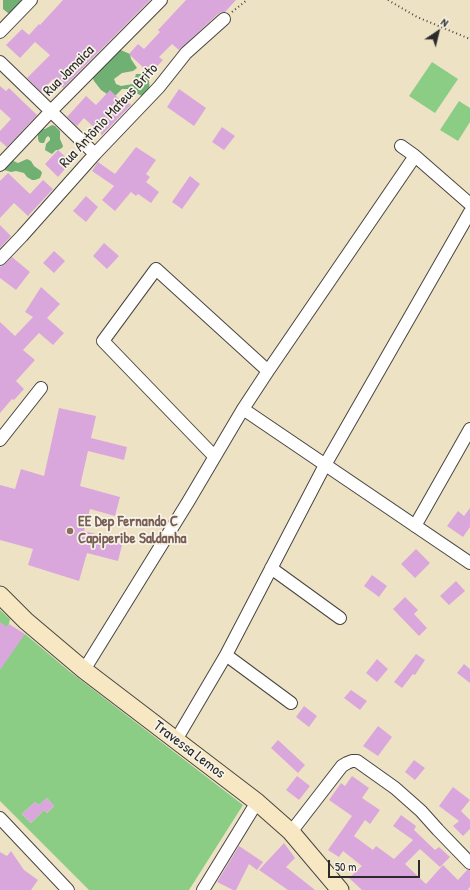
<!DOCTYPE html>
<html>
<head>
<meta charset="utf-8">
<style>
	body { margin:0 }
	#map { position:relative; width:470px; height:890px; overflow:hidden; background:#eee2c4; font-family:"Patrick Hand",sans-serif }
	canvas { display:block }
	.north { position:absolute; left:418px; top:12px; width:40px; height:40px; -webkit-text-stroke:3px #f7f3e8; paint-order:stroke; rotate:35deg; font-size:11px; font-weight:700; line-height:16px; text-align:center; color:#2b2b2b }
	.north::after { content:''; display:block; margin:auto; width:14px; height:18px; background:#2b2b2b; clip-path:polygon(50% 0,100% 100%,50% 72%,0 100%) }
	.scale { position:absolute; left:328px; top:860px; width:92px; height:18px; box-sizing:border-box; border:2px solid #2b2b2b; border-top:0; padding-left:5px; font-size:12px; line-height:14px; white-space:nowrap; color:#2b2b2b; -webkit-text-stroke:3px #f7f3e8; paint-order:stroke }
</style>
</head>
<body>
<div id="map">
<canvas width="470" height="890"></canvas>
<div class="north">N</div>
<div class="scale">50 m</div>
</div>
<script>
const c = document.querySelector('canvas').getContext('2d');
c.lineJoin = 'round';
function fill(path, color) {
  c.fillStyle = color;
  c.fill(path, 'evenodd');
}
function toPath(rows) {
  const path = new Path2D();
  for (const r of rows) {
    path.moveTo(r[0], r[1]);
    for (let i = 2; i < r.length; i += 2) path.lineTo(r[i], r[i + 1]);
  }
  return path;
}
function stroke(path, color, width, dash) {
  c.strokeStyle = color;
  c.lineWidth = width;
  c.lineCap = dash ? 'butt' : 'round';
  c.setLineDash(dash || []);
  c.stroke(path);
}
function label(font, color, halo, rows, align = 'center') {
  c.font = font + ' "Patrick Hand",sans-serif';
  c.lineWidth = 3.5;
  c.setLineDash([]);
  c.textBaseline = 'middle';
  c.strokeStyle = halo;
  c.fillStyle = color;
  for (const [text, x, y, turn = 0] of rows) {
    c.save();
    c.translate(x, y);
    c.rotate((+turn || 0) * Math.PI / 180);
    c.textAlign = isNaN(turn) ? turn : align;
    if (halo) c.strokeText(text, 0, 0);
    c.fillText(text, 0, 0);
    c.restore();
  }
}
fill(toPath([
	[432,62,458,79,435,113,409,96],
	[459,101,470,108,470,122,458,141,440,130],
	[0,610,10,619,9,624,0,637],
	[25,634,69,671,243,805,189,890,89,890,0,801,0,658],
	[47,798,54,806,47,813,44,810,31,823,22,814,35,802,39,805]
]), '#8bcd85');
fill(toPath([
	[3,0,22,0,23,3,13,13,8,13,3,9],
	[116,48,130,54,131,59,137,68,133,71,122,73,114,79,116,84,121,86,133,84,136,74,141,74,146,76,149,80,150,95,142,96,128,89,122,89,115,96,110,96,101,90,94,81,92,76],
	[52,125,55,126,60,131,60,139,63,146,62,148,58,150,56,150,52,154,50,153,45,150,46,144,50,140,50,138,48,136,46,138,44,143,41,143,39,142,38,139,38,131,40,129,45,129],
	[27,159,31,161,34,166,41,171,42,173,40,178,35,180,32,180,27,177,24,173,16,171,11,172,1,169,11,160,18,163]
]), '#70b072');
fill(toPath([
	[63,0,150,0,63,88,53,79,41,92,27,78,50,55,35,42,20,58,6,45,22,29,29,35,39,24,40,25],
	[186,0,236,0,225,12,222,12,219,13,179,50,172,44,159,57,163,60,150,74,129,54,138,44,144,49,160,32,158,30],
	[0,86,6,91,9,88,37,115,7,147,0,141,0,131,11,119,0,109],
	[179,89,206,108,194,126,167,107],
	[110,90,120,100,122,97,131,105,102,135,84,118,77,126,67,117,86,96,96,105],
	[222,127,235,136,224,150,212,142],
	[136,147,156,160,146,174,150,177,146,182,159,192,151,203,138,194,136,196,131,192,115,211,102,200,114,186,92,171,98,162,115,174],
	[58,150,71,162,58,177,45,164],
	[8,173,30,194,43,180,53,189,28,216,14,203,0,218,0,181],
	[190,176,200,184,182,209,172,202],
	[86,196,98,207,86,222,73,211],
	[0,225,11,236,0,248],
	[104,243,119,256,107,269,93,256],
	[54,251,65,261,54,273,43,263],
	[12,257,30,272,16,290,0,278,0,267,5,264],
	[41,287,60,304,47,318,64,333,53,345,39,333,23,350,35,360,16,381,24,389,14,400,12,399,0,413,0,322,15,336,33,317,25,312],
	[59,408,96,416,91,438,127,447,124,460,88,451,80,486,120,497,115,516,90,509,84,531,123,541,118,561,87,553,79,581,28,565,33,549,0,540,0,485,15,489,21,469,44,476],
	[470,508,470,527,463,537,447,526,458,511,464,516],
	[416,549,430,563,415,578,401,564],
	[372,575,387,586,379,597,364,586],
	[456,581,465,591,449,605,440,596],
	[405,597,418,610,414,614,427,628,419,636,393,609],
	[0,622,7,627,9,624,25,634,0,670],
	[416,654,425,660,415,675,413,674,402,688,394,682],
	[377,659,388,669,377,682,366,673],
	[464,664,470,669,470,683,457,673],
	[351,690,367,701,360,710,344,698],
	[304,706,317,716,309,727,296,717],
	[378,726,392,737,378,756,363,746],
	[278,740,305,765,298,773,271,748],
	[414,760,425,768,415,780,405,772],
	[297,776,310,786,299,800,286,790],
	[352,776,369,788,362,798,380,810,370,824,365,820,354,836,373,850,376,846,394,859,413,840,393,826,401,815,416,826,414,830,435,850,439,847,450,857,440,867,420,849,405,864,426,884,443,865,458,880,467,870,470,870,470,887,468,889,469,890,362,890,349,878,362,866,343,851,339,857,328,850,352,816,329,800,341,783,345,786],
	[453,787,470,800,461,811,470,820,470,829,463,836,453,826,459,821,439,806],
	[47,798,54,806,47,813,43,809,44,810,31,823,22,814,35,802,39,805],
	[284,843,295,858,286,867,315,890,288,890,259,870],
	[239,846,263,862,257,870,249,864,236,890,233,890,217,882],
	[11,851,24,870,38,880,31,890,0,890,0,852,7,856]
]), '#daa7dc');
const street = toPath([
	[0,32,31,0],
	[0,62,95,154],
	[415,156,470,204],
	[0,165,51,111,161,0],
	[0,259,22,236,95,154,159,87,186,53,224,19],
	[243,409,470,563],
	[0,440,41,388],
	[214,456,103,341,156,269,268,371],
	[415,526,470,429],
	[271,568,340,618],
	[226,655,325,465,470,212],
	[84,670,188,502,243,409,268,371,415,156,401,146],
	[176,740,226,655,291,703],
	[0,818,68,890],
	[291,832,342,766,347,763,352,761,357,761,395,788,421,811,438,830,470,863],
	[203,890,257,802]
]);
const secondary = toPath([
	[0,595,26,621,84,670,257,802,291,832,340,890]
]);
stroke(street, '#484642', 14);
stroke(secondary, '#484642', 19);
stroke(toPath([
	[388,0,417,17,470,39],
	[232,12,247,0]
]), '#484642', 2, [1, 3]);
stroke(street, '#fff', 12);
stroke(secondary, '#f7e8c3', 17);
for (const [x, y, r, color] of [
	[70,531,4,"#8d6e63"]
]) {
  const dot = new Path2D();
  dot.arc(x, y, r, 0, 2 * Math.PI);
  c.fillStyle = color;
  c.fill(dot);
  stroke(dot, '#f7f3e8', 1.5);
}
label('15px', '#2b2b2b', '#f7f3e8', [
	["Rua Jamaica",69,71,-45],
	["Rua Antônio Mateus Brito",109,116,-47],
	["Travessa Lemos",189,750,37]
]);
label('bold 15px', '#785e54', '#f7f3e8', [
	["EE Dep Fernando C",78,522],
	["Capiperibe Saldanha",78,539]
], 'left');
</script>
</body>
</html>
